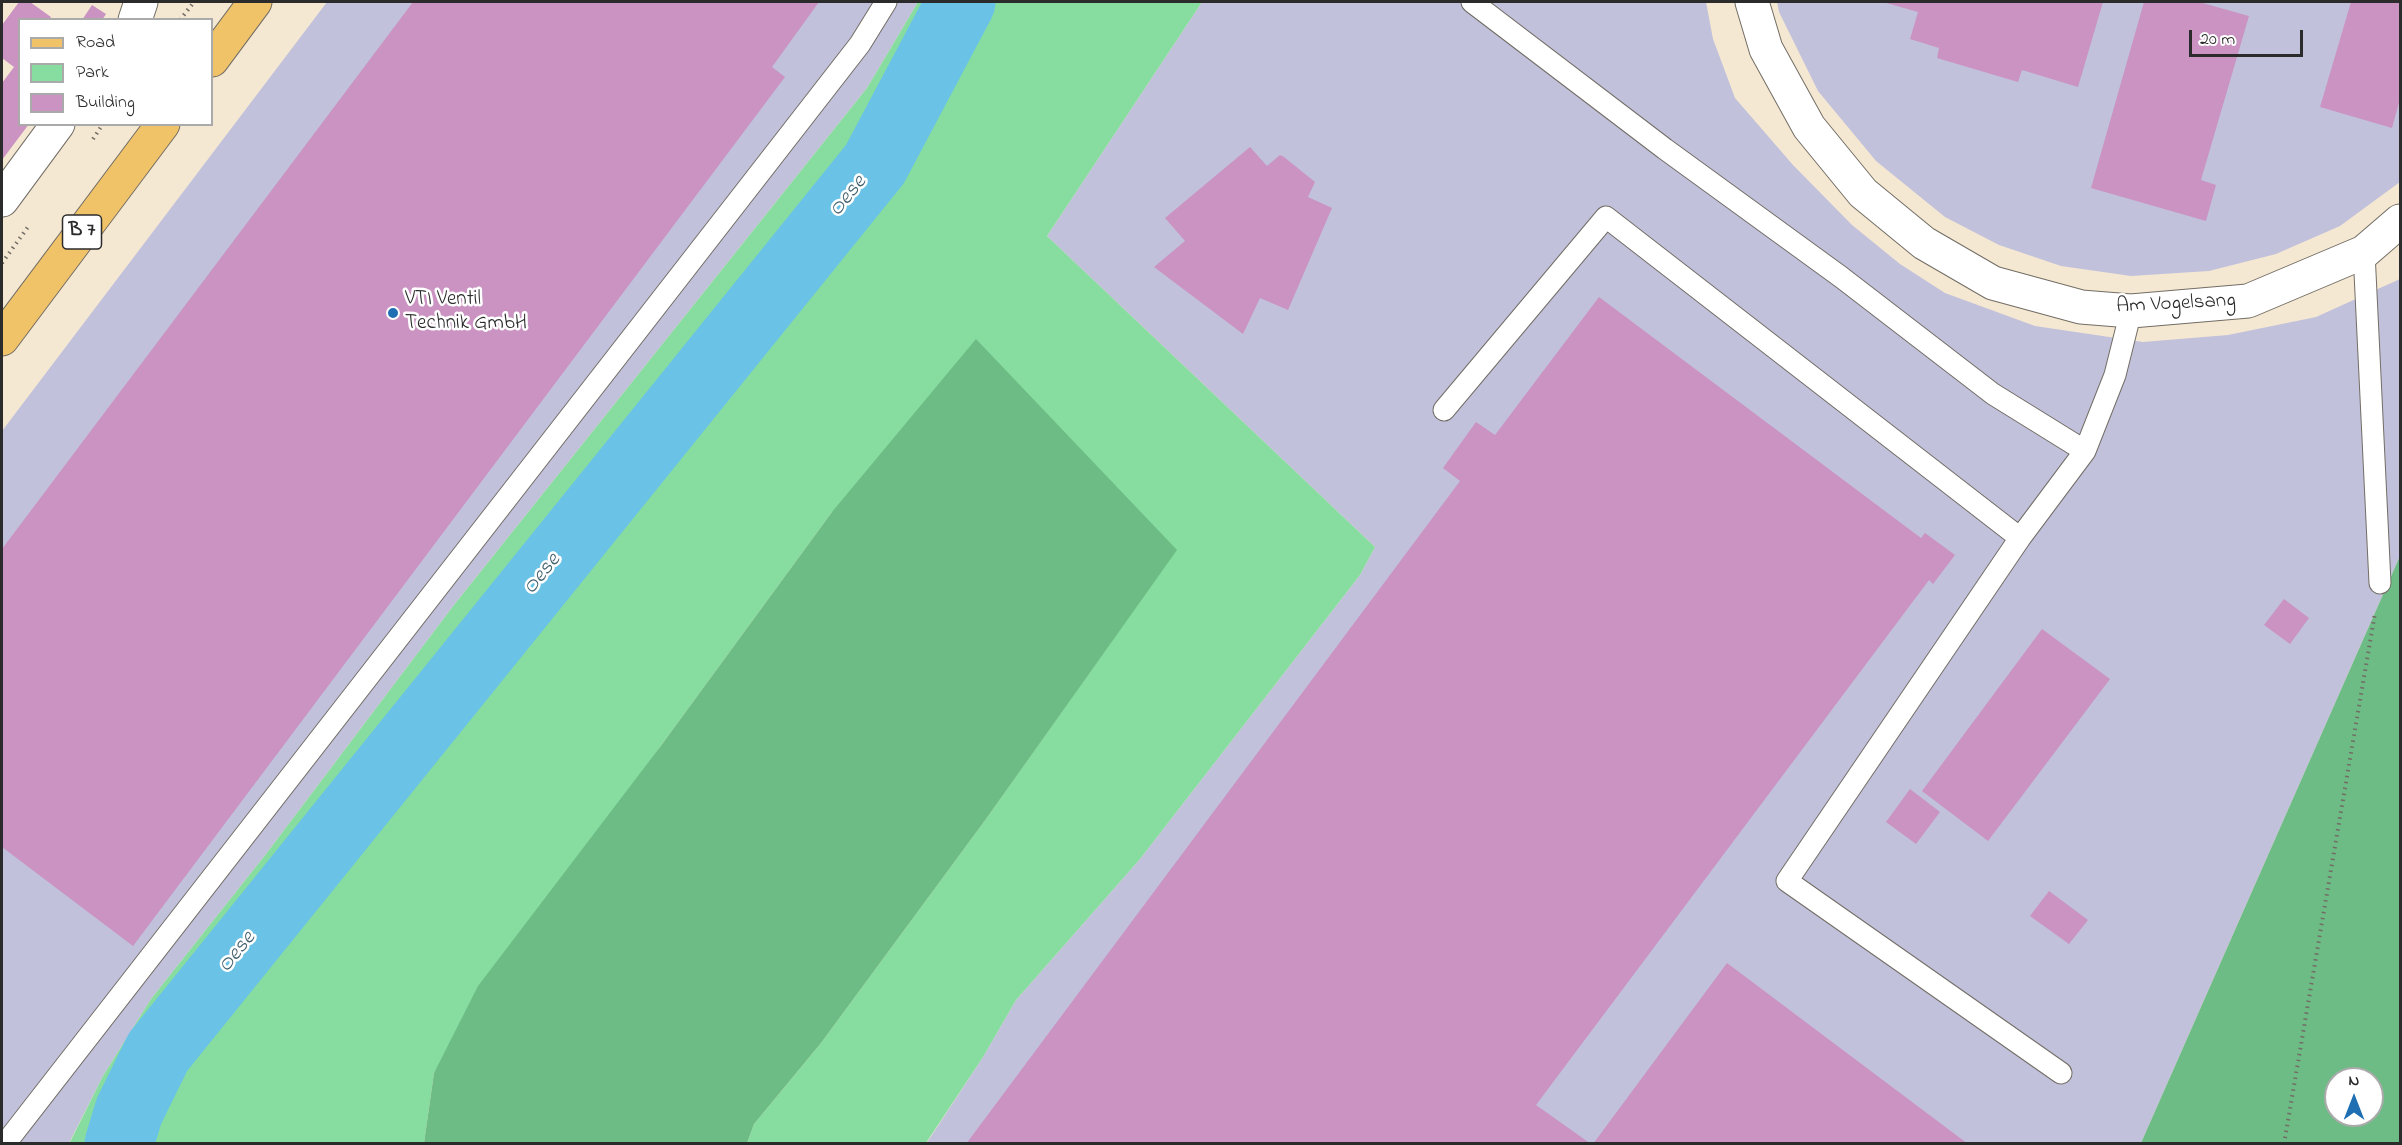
<!DOCTYPE html>
<html>
<head>
<meta charset="utf-8">
<style>
	body { margin:0 }
	#map { position:relative; width:2402px; height:1145px; overflow:hidden; background:#f5e8d2; font-family:"Indie Flower",sans-serif }
	canvas { display:block }
	.frame { position:absolute; inset:0; border:3px solid #2b2b2b; pointer-events:none }
	.legend { position:absolute; left:18px; top:18px; width:195px; height:108px; box-sizing:border-box; background:#fff; border:2px solid #aaa; margin:0; padding:8px 10px; list-style:none; font-size:18px; color:#2b2b2b }
	.legend li { display:flex; align-items:center; gap:12px; height:30px }
	.legend b { width:30px; border:2px solid #aaa }
	.north { position:absolute; left:2324px; top:1067px; width:60px; height:60px; box-sizing:border-box; background:#fff; border:2px solid #aaa; border-radius:50%; rotate:0deg; font-size:16px; font-weight:700; line-height:24px; text-align:center; color:#2b2b2b }
	.north::after { content:''; display:block; margin:auto; width:21px; height:27px; background:#1f6fb2; clip-path:polygon(50% 0,100% 100%,50% 72%,0 100%) }
	.scale { position:absolute; left:2189px; top:30px; width:114px; height:27px; box-sizing:border-box; border:3px solid #2b2b2b; border-top:0; padding-left:8px; font-size:18px; line-height:21px; white-space:nowrap; color:#2b2b2b; -webkit-text-stroke:4px #fff; paint-order:stroke }
</style>
</head>
<body>
<div id="map">
<canvas width="2402" height="1145"></canvas>
<div class="frame"></div>
<ul class="legend">
<li><b style="height:8px;background:#f1c369"></b>Road</li>
<li><b style="height:16px;background:#87dc9f"></b>Park</li>
<li><b style="height:16px;background:#ca93c1"></b>Building</li>
</ul>
<div class="north">N</div>
<div class="scale">20 m</div>
</div>
<script>
const c = document.querySelector('canvas').getContext('2d');
c.lineJoin = 'round';
function fill(path, color) {
  c.fillStyle = color;
  c.fill(path, 'evenodd');
}
function toPath(rows) {
  const path = new Path2D();
  for (const r of rows) {
    path.moveTo(r[0], r[1]);
    for (let i = 2; i < r.length; i += 2) path.lineTo(r[i], r[i + 1]);
  }
  return path;
}
function stroke(path, color, width, dash) {
  c.strokeStyle = color;
  c.lineWidth = width;
  c.lineCap = dash ? 'butt' : 'round';
  c.setLineDash(dash || []);
  c.stroke(path);
}
function label(font, color, halo, rows, align = 'center') {
  c.font = font + ' "Indie Flower",sans-serif';
  c.lineWidth = 5;
  c.setLineDash([]);
  c.textBaseline = 'middle';
  c.strokeStyle = halo;
  c.fillStyle = color;
  for (const [text, x, y, turn = 0] of rows) {
    c.save();
    c.translate(x, y);
    c.rotate((+turn || 0) * Math.PI / 180);
    c.textAlign = isNaN(turn) ? turn : align;
    if (halo) c.strokeText(text, 0, 0);
    c.fillText(text, 0, 0);
    c.restore();
  }
}
fill(toPath([
	[327,2,918,2,867,88,454,605,266,854,151,999,103,1076,69,1143,2,1143,2,431],
	[1202,2,1706,2,1713,39,1735,98,1793,165,1852,225,1900,264,1945,293,2035,326,2143,342,2228,335,2316,317,2400,279,2400,556,2141,1143,926,1144,983,1057,1016,1000,1140,859,1360,575,1375,547,1047,236],
	[1777,2,2400,2,2400,182,2340,226,2276,254,2209,271,2131,276,2061,266,1999,245,1945,217,1876,161,1818,91,1779,12]
]), '#c2c1dc');
fill(toPath([
	[918,2,1202,2,1047,236,1375,547,1360,575,1140,859,1016,1000,983,1057,926,1143,747,1143,754,1124,821,1043,986,819,1176,550,832,512,660,747,434,1073,424,1143,69,1144,103,1076,151,999,266,854,454,605,867,88]
]), '#87dc9f');
fill(toPath([
	[976,339,1177,550,986,819,821,1043,754,1124,747,1143,424,1143,434,1073,478,986,660,747,832,512],
	[2400,556,2400,1143,2141,1143],
	[2336,1079,2372,1079,2372,1115,2336,1115]
]), '#6dbc86');
stroke(toPath([
	[119,1144,129,1111,158,1052,875,164,961,2]
]), '#6ac3e7', 69);
fill(toPath([
	[19,2,30,2,51,17,49,20,20,20,20,124,29,124,2,160,2,83,14,67,2,58,2,25],
	[413,2,819,2,772,67,785,77,133,946,2,847,2,549],
	[1883,2,2103,2,2078,87,2022,70,2018,82,1937,58,1939,48,1910,39,1918,12],
	[2144,2,2199,2,2249,16,2201,180,2216,185,2206,221,2091,188],
	[2351,2,2400,2,2400,99,2392,128,2320,107],
	[92,5,106,14,102,20,82,20],
	[1250,147,1267,166,1280,155,1284,157,1315,182,1308,197,1332,208,1288,310,1260,298,1243,334,1154,267,1185,241,1165,218],
	[1599,297,1921,538,1925,533,1955,555,1933,584,1929,580,1536,1105,1591,1144,966,1144,1460,481,1443,468,1476,422,1495,435],
	[2284,599,2309,618,2290,644,2264,625],
	[2042,629,2110,679,1988,841,1922,791],
	[1910,789,1940,812,1916,844,1886,822],
	[2049,891,2088,920,2069,944,2030,916],
	[1727,963,1968,1144,1593,1144]
]), '#ca93c1');
const lane = toPath([
	[1472,2,1665,149,1841,277,1993,394,2085,451,2115,375,2131,311],
	[2364,252,2380,583],
	[1444,410,1606,217,2020,538,2085,451],
	[2020,538,1787,881,2061,1073],
	[5,1144,860,44,886,2]
]);
const street = toPath([
	[1752,2,1766,49,1809,127,1863,193,1924,243,1993,283,2081,307,2131,311,2248,301,2364,252,2400,221],
	[135,20,141,2],
	[2,200,58,124]
]);
const primary = toPath([
	[212,60,255,2],
	[2,339,163,124]
]);
stroke(lane, '#726d65', 23);
stroke(street, '#726d65', 35);
stroke(primary, '#726d65', 35);
stroke(toPath([
	[180,20,194,2],
	[93,139,103,124],
	[2,263,28,227],
	[2284,1144,2375,613]
]), '#726d65', 4, [1.5, 4.5]);
stroke(lane, '#fff', 21);
stroke(street, '#fff', 33);
stroke(primary, '#f1c369', 33);
for (const [x, y, r, color] of [
	[393,313,6,"#1f6fb2"]
]) {
  const dot = new Path2D();
  dot.arc(x, y, r, 0, 2 * Math.PI);
  c.fillStyle = color;
  c.fill(dot);
  stroke(dot, '#fff', 2);
}
for (const [x, y, w] of [
	[82,232,39]
]) {
  const box = new Path2D();
  box.roundRect(x - w / 2, y - 17, w, 34, 4.5);
  c.fillStyle = '#fff';
  c.fill(box);
  stroke(box, '#2b2b2b', 1.5);
}
label('bold 20px', '#2b2b2b', null, [
	["B 7",82,232]
]);
label('21px', '#2b2b2b', '#fff', [
	["VTI Ventil",405,301],
	["Technik GmbH",405,325]
], 'left');
label('21px', '#2b2b2b', '#fff', [
	["Am Vogelsang",2176,305,-3]
]);
label('italic 22px', '#41606d', '#fff', [
	["Oese",849,197,-51],
	["Oese",543,575,-51],
	["Oese",238,953,-51]
]);
</script>
</body>
</html>
